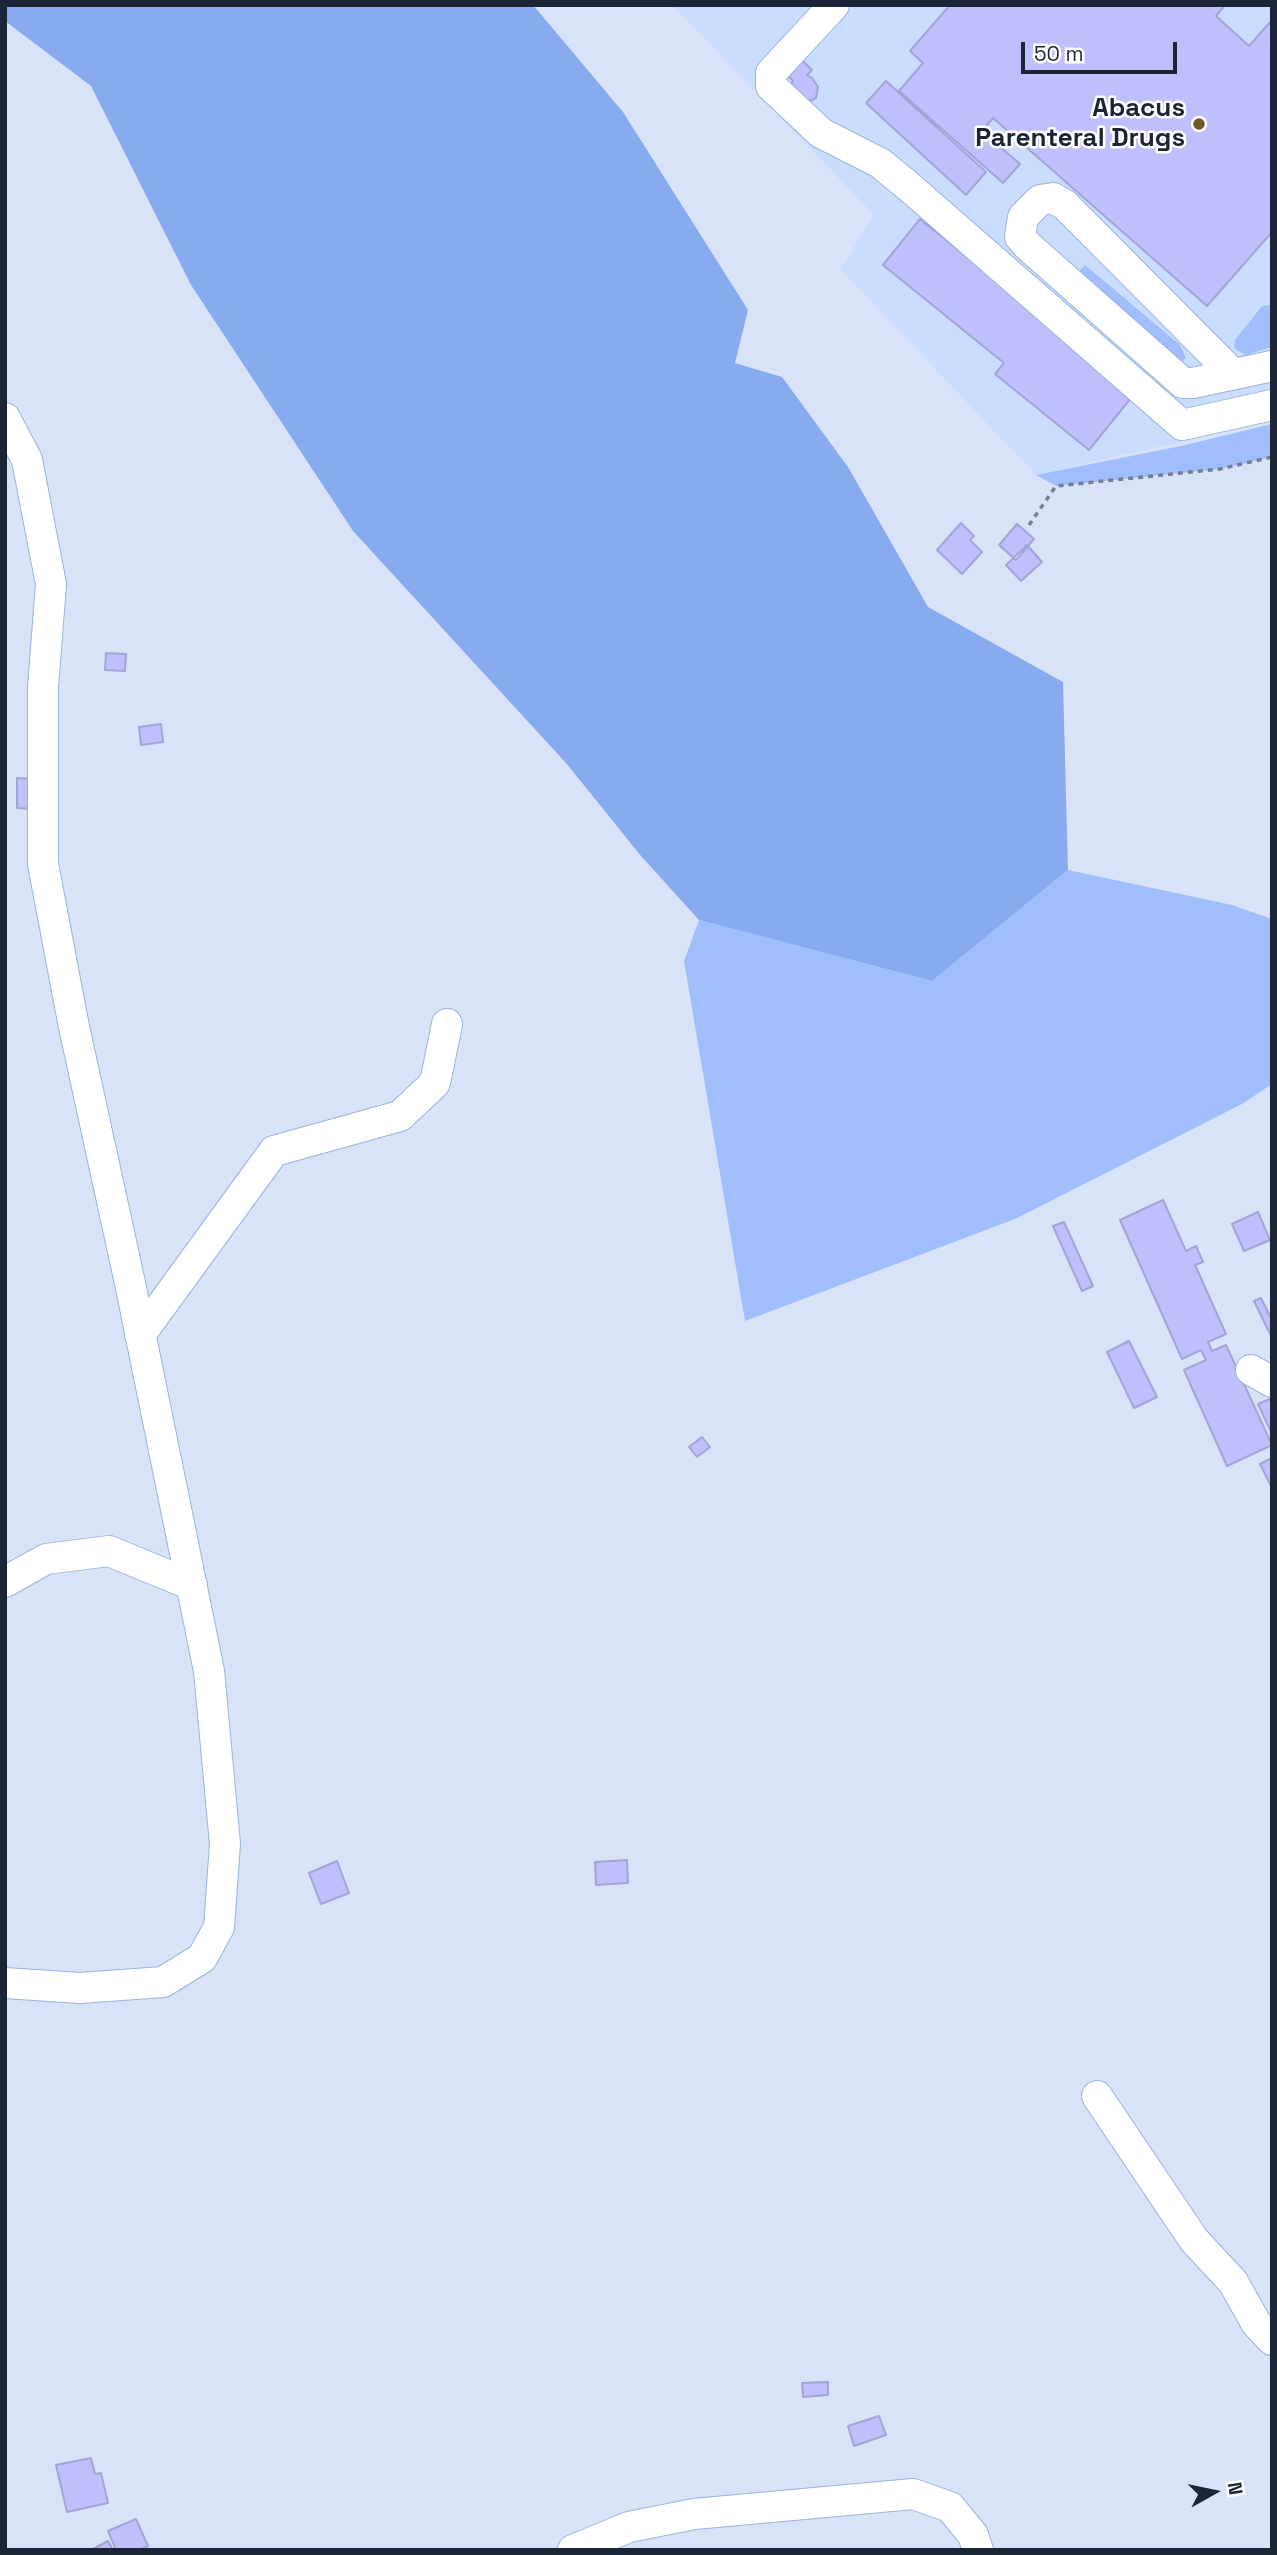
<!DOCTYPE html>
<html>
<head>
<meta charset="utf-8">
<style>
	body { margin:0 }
	#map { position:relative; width:1277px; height:2555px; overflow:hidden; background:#d9e3f7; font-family:"Space Grotesk",sans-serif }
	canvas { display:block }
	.frame { position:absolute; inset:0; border:7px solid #1b2536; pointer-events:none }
	.north { position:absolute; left:1179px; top:2457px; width:70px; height:70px; -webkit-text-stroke:5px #fff; paint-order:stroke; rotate:81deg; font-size:19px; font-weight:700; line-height:28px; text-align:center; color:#1b2536 }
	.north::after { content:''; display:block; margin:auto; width:24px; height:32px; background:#1b2536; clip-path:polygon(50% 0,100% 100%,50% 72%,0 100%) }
	.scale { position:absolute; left:1021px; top:42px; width:156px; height:32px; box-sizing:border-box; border:4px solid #1b2536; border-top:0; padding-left:9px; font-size:21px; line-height:24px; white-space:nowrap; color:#1b2536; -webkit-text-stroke:5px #fff; paint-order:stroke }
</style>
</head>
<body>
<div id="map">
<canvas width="1277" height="2555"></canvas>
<div class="frame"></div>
<div class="north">N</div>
<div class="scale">50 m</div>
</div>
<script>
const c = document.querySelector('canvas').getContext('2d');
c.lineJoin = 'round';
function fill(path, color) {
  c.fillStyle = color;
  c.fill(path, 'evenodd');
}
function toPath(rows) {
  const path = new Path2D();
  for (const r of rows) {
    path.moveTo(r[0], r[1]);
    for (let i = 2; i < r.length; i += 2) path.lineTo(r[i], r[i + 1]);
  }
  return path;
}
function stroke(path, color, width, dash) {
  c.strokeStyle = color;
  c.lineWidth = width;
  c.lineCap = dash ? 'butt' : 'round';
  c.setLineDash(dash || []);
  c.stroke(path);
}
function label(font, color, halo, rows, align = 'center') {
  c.font = font + ' "Space Grotesk",sans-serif';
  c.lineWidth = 5;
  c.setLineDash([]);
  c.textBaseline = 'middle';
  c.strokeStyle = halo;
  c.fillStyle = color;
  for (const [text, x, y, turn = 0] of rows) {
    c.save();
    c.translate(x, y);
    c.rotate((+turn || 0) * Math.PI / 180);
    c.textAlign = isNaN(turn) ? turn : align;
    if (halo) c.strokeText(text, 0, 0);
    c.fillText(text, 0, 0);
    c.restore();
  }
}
fill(toPath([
	[672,5,1272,5,1272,421,1036,475,840,269,874,215]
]), '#cbddfe');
fill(toPath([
	[1085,265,1180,345,1186,358,1180,363,1078,272],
	[1270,305,1272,307,1272,347,1246,355,1234,348,1235,340,1262,306],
	[1272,424,1272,457,1220,469,1056,486,1036,475,1181,446],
	[1068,870,1232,905,1272,919,1272,1084,1242,1104,1015,1219,745,1321,684,961,699,920,932,981]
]), '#9fbefb');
fill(toPath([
	[5,5,533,5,623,112,748,310,735,363,782,377,848,467,928,607,1063,682,1068,870,932,981,699,920,641,856,566,763,353,531,191,285,91,86,5,21]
]), '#88abef');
const building = toPath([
	[950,5,1225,5,1216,16,1249,46,1272,20,1272,232,1207,306,993,118,982,131,1020,164,1003,183,899,91,923,63,910,51,950,5],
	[801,59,812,70,807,75,812,78,818,87,816,98,806,103,791,85,793,81,786,74,801,59],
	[886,81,986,172,966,195,866,103,886,81],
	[920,219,1135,393,1089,450,995,374,1004,363,883,265,920,219],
	[961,523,974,536,970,540,982,552,962,574,937,550,961,523],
	[1017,524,1034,539,1016,560,999,545,1017,524],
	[1027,545,1042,562,1021,581,1006,565,1027,545],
	[106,653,126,654,125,671,105,670,106,653],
	[161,724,163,742,141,745,139,727,161,724],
	[17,778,34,779,33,809,17,808,17,778],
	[1163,1200,1186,1251,1196,1246,1203,1262,1195,1265,1226,1334,1208,1342,1212,1351,1226,1345,1272,1445,1227,1466,1184,1370,1206,1360,1201,1350,1182,1359,1120,1220,1163,1200],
	[1258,1212,1270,1240,1244,1251,1232,1224,1258,1212],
	[1064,1222,1093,1286,1082,1291,1053,1226,1064,1222],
	[1261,1298,1272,1320,1272,1338,1254,1301,1261,1298],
	[1129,1341,1157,1397,1134,1408,1107,1352,1129,1341],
	[1272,1398,1272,1434,1258,1404,1272,1398],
	[702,1437,710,1447,697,1457,689,1447,702,1437],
	[1272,1458,1272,1488,1260,1464,1272,1458],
	[627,1860,628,1883,596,1885,595,1862,627,1860],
	[337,1861,349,1893,321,1904,309,1873,337,1861],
	[828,2382,828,2395,803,2397,802,2383,828,2382],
	[879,2416,886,2435,854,2446,848,2426,879,2416],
	[91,2458,95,2474,101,2473,108,2503,67,2512,56,2465,91,2458],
	[136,2519,148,2546,139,2550,116,2550,108,2531,136,2519],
	[108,2541,113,2550,91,2550,108,2541]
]);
fill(building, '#bebffc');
stroke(building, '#a3a4d6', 2);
const minor = toPath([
	[834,5,771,73,771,86,821,133,880,163,907,185,1182,425,1272,405],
	[1233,374,1065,205,1053,198,1040,200,1023,217,1020,237,1028,246,1183,383,1193,383,1272,366],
	[5,418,27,460,51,584,43,687,43,864,74,1027,130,1283,209,1671,225,1844,219,1927,202,1958,163,1982,80,1988,5,1983],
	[140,1335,274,1151,400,1116,435,1083,447,1024],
	[1251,1370,1272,1382],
	[5,1582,46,1559,109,1551,192,1585],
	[1097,2096,1194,2240,1233,2282,1256,2323,1272,2340],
	[573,2550,629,2527,694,2514,913,2494,950,2507,973,2535,978,2550]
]);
stroke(minor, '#9bb3e1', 32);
stroke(toPath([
	[1029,525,1056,486,1220,469,1272,457]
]), '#747e90', 3.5, [5, 5]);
stroke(minor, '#fff', 30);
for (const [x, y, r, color] of [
	[1199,124,7,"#705929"]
]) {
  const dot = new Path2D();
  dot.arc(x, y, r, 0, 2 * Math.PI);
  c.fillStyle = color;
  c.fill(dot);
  stroke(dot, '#fff', 2.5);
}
label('bold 26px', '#1b2536', '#fff', [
	["Abacus",1185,109],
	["Parenteral Drugs",1185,139]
], 'right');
</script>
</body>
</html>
